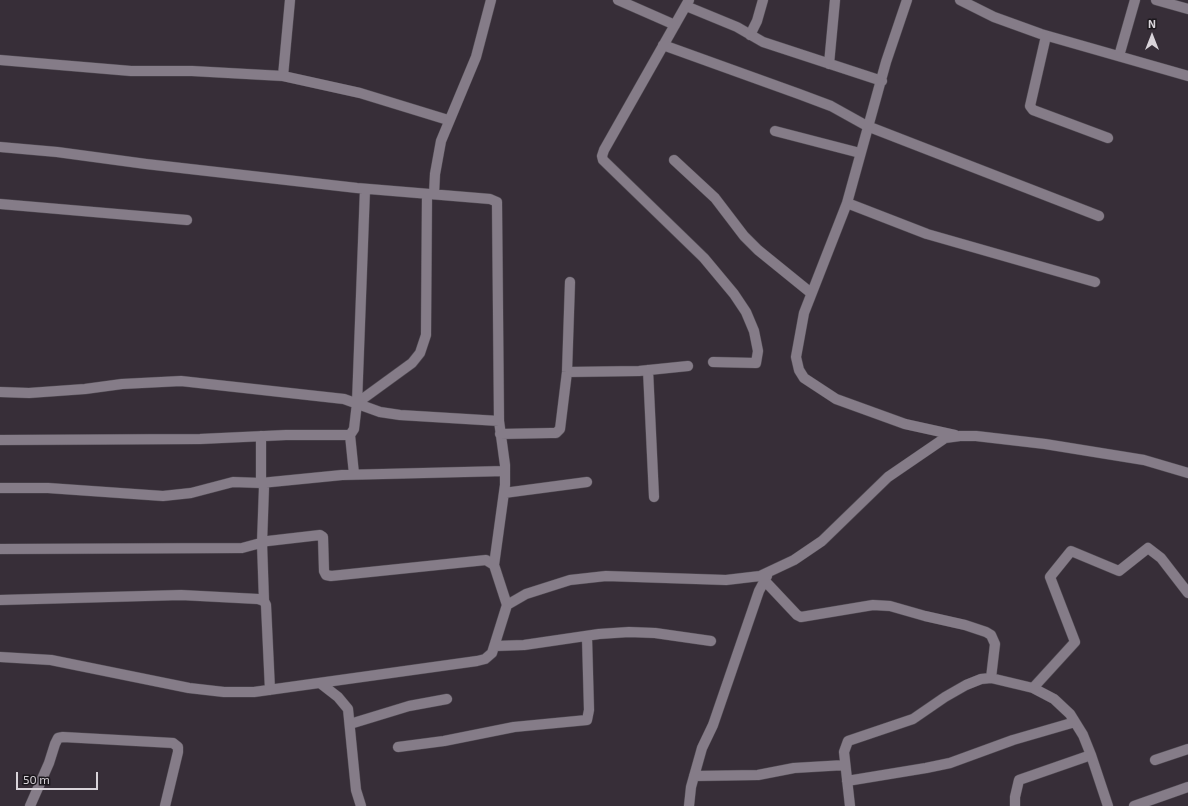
<!DOCTYPE html>
<html>
<head>
<meta charset="utf-8">
<style>
	body { margin:0 }
	#map { position:relative; width:1188px; height:806px; overflow:hidden; background:#372e38; font-family:"Exo 2",sans-serif }
	canvas { display:block }
	.north { position:absolute; left:1132px; top:16px; width:40px; height:40px; -webkit-text-stroke:3px #1c181d; paint-order:stroke; rotate:0deg; font-size:11px; font-weight:700; line-height:16px; text-align:center; color:#d9d4da }
	.north::after { content:''; display:block; margin:auto; width:14px; height:18px; background:#d9d4da; clip-path:polygon(50% 0,100% 100%,50% 72%,0 100%) }
	.scale { position:absolute; left:16px; top:772px; width:82px; height:18px; box-sizing:border-box; border:2px solid #d9d4da; border-top:0; padding-left:5px; font-size:12px; line-height:14px; white-space:nowrap; color:#d9d4da; -webkit-text-stroke:3px #1c181d; paint-order:stroke }
</style>
</head>
<body>
<div id="map">
<canvas width="1188" height="806"></canvas>
<div class="north">N</div>
<div class="scale">50 m</div>
</div>
<script>
const c = document.querySelector('canvas').getContext('2d');
c.lineJoin = 'round';
function toPath(rows) {
  const path = new Path2D();
  for (const r of rows) {
    path.moveTo(r[0], r[1]);
    for (let i = 2; i < r.length; i += 2) path.lineTo(r[i], r[i + 1]);
  }
  return path;
}
function stroke(path, color, width, dash) {
  c.strokeStyle = color;
  c.lineWidth = width;
  c.lineCap = dash ? 'butt' : 'round';
  c.setLineDash(dash || []);
  c.stroke(path);
}
const minor = toPath([
	[618,0,675,25],
	[689,0,604,150,602,156,603,160,704,258,734,294,746,312,754,331,758,351,756,363,713,362],
	[907,0,886,62,847,203,804,313,796,357,799,370,804,378,836,399,905,424,955,435],
	[960,0,994,17,1041,34,1188,76],
	[1156,0,1188,9],
	[686,6,737,27,763,42,882,81],
	[750,35,757,21,763,0],
	[1046,36,1030,106,1033,110,1108,138],
	[663,45,799,94,831,106,867,126,1099,216],
	[1119,56,1135,0],
	[0,60,131,71,192,71,283,76,360,93,448,120],
	[829,64,835,0],
	[283,76,290,0],
	[775,131,860,153],
	[0,147,57,152,146,164,357,188,490,199,497,202,499,421,505,465,505,485,494,565],
	[674,160,715,198,744,236,758,250,811,293],
	[434,194,435,174,441,141,476,57,491,0],
	[847,203,927,234,1095,282],
	[0,204,187,220],
	[648,370,654,497],
	[567,372,639,371,688,366],
	[0,392,29,393,85,389,122,384,181,381,344,399,380,412,400,415,499,421],
	[357,403,412,363,420,353,426,335,427,194],
	[500,434,551,433,556,433,560,429,567,372,570,282],
	[350,435,354,474],
	[261,436,261,483,342,475,505,471],
	[0,440,200,439,286,435,350,435,354,429,357,403,365,189],
	[0,488,48,488,163,496,191,493,233,482,261,483,264,487,262,543,264,601],
	[504,493,587,482],
	[0,549,242,548,268,541,320,535,323,537,324,571,326,575,331,576,486,560,494,565,507,605],
	[764,580,797,615,801,617,873,605,890,606,925,616,965,625,986,632,991,635,995,644,991,678],
	[0,600,181,595,258,599,264,601,266,605,270,690],
	[495,646,524,645,599,634,629,632,655,633,711,641],
	[0,657,51,660,189,688,224,692,254,692,477,661,485,659,492,653,507,605,526,594,570,580,606,576,726,580,760,576,794,560,822,541,888,477,945,438,960,436,976,436,1045,444,1144,460,1188,473],
	[320,683,338,697,348,709,356,790,361,806],
	[350,724,409,706,447,699],
	[398,747,444,741,514,727,587,720,589,710,587,637],
	[1155,760,1188,749],
	[694,776,758,775,794,768,845,765],
	[847,781,926,768,950,763,1013,740,1075,722],
	[30,806,49,763,55,744,58,738,63,737,173,743,178,747,178,752,165,806],
	[689,806,691,787,702,748,713,725,759,591,767,576],
	[850,806,844,752,848,741,913,719,945,697,966,685,981,679,991,678,1033,688],
	[1015,806,1015,797,1019,780,1091,755],
	[1108,806,1091,755,1083,735,1070,714,1054,699,1033,688,1075,642,1050,577,1071,551,1119,571,1148,548,1161,558,1188,593],
	[1134,806,1188,787]
]);
stroke(minor, '#524c54', 11);
stroke(minor, '#857c88', 10);
</script>
</body>
</html>
